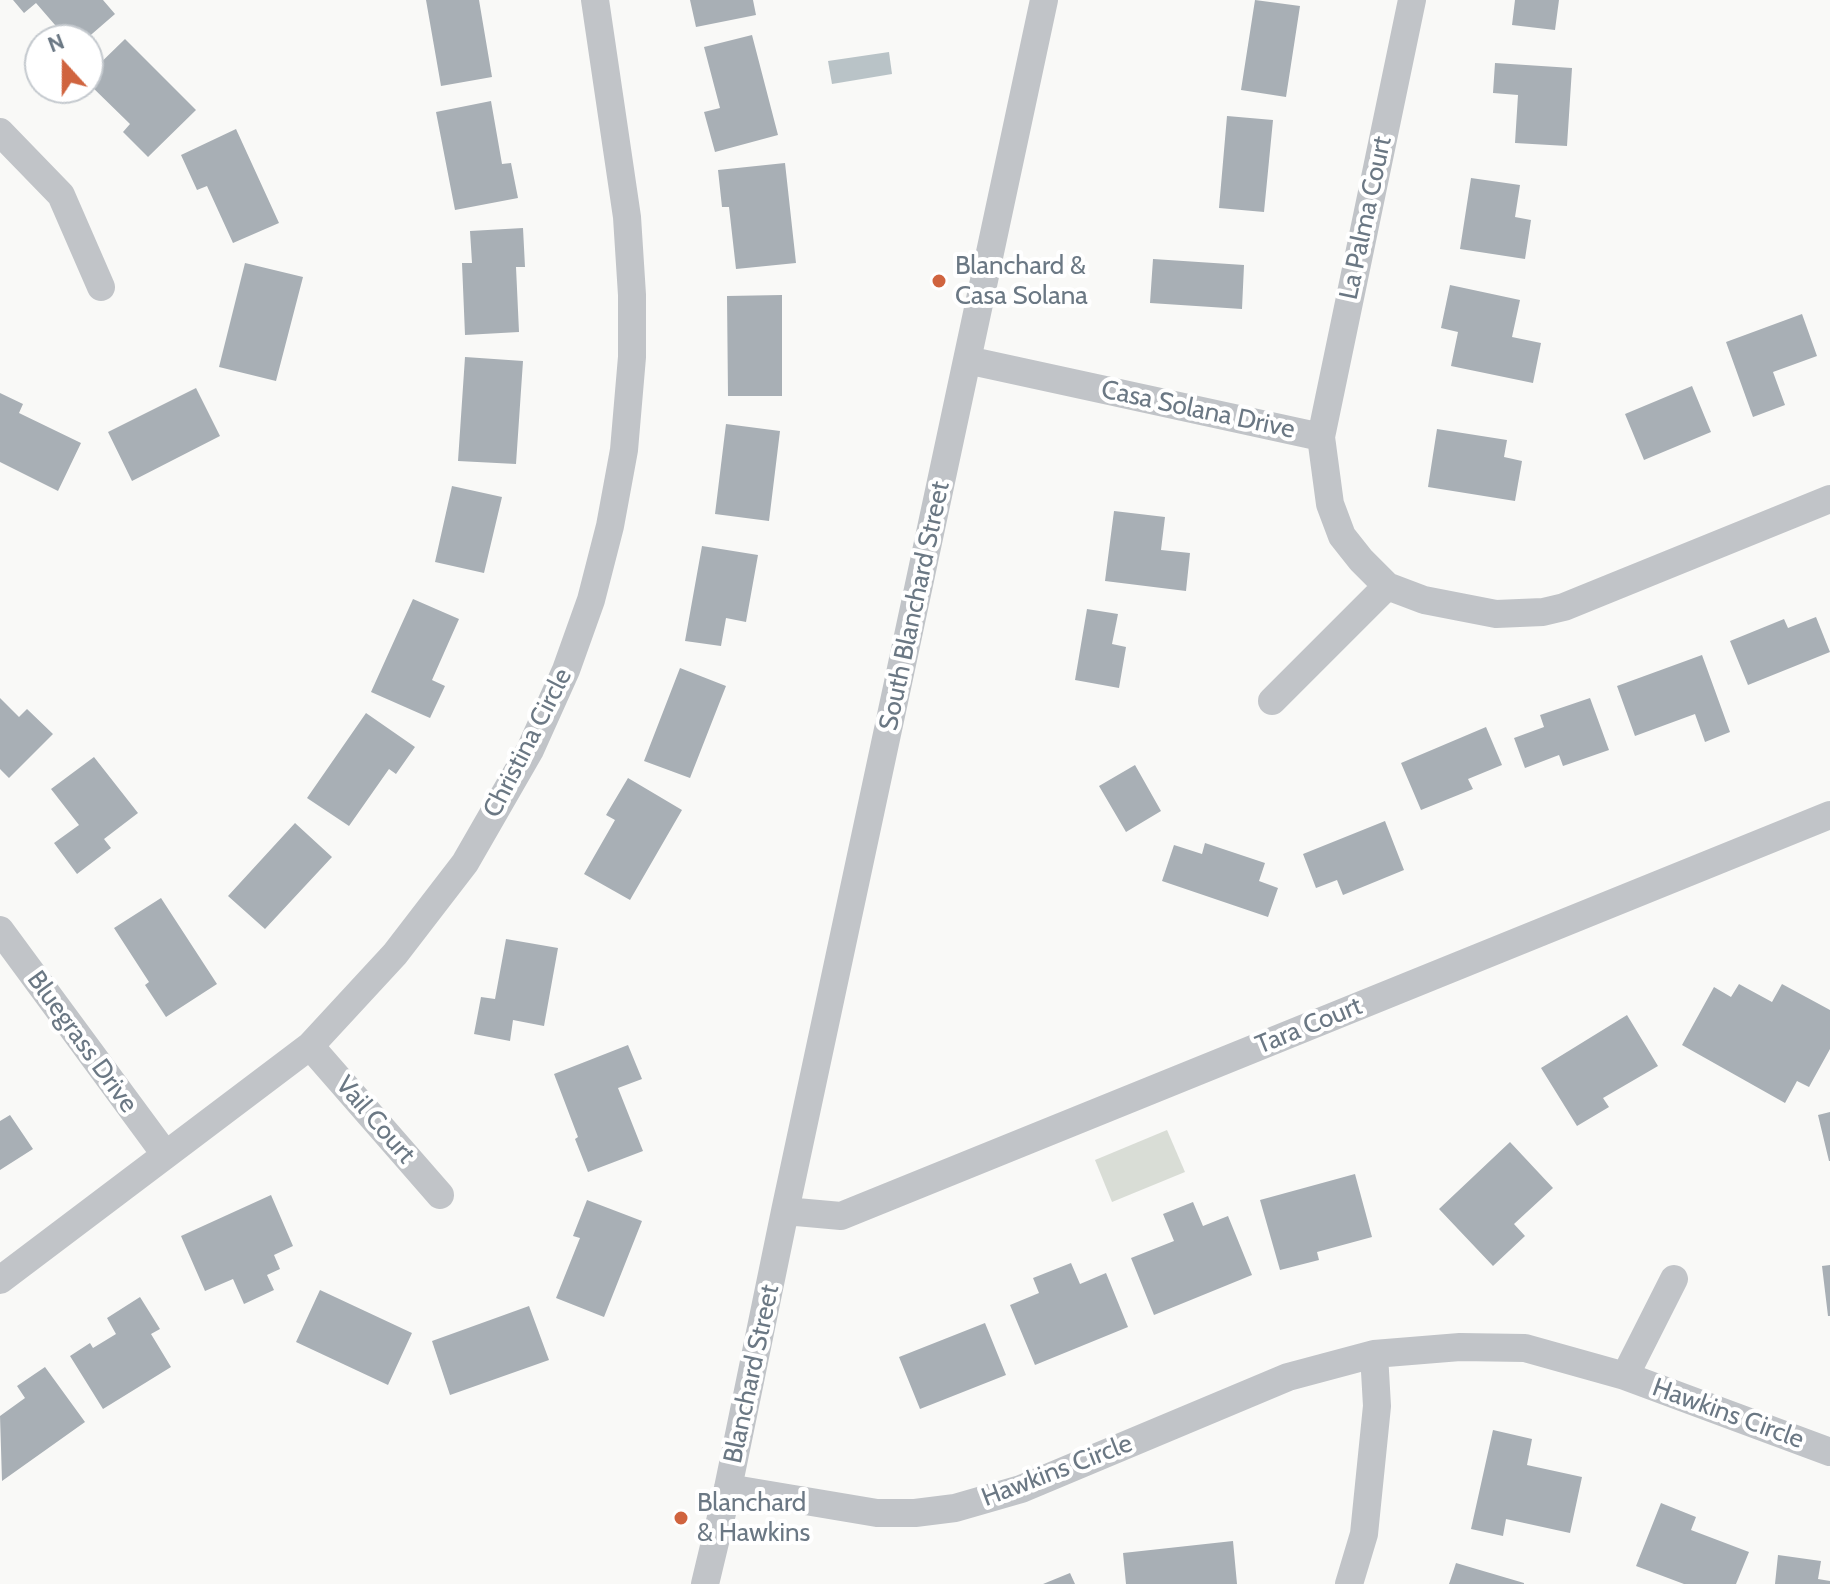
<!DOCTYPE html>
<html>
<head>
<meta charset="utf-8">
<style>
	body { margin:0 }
	#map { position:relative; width:1830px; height:1584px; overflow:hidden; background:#f9f9f7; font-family:Cabin,sans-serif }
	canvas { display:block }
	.north { position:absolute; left:24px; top:24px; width:80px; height:80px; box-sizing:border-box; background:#fff; border:2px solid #c4c9ce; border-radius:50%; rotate:339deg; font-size:22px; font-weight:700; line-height:32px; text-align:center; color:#6b7884 }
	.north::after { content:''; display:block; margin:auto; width:28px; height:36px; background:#d0643f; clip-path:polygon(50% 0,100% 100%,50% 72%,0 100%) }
</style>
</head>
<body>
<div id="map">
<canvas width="1830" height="1584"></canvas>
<div class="north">N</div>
</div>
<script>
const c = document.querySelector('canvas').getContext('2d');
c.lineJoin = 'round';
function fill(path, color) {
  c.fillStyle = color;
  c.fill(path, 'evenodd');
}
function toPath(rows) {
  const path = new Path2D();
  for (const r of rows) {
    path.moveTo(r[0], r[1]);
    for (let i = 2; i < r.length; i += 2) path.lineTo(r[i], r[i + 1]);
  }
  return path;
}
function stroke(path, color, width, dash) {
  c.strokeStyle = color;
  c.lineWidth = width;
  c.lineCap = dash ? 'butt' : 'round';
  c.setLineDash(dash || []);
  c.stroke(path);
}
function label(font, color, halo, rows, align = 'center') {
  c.font = font + ' Cabin,sans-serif';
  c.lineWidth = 8;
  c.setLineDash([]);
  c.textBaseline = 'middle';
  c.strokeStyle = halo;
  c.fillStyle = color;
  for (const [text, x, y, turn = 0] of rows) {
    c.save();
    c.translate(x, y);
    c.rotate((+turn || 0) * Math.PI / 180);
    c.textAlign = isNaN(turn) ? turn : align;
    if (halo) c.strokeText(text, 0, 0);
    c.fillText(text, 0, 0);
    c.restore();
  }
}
fill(toPath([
	[1167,1130,1185,1172,1112,1202,1095,1160]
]), '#d9ddd6');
fill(toPath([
	[889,52,892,74,832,84,828,61]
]), '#b9c3c7');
fill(toPath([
	[13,0,103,0,115,14,85,40,68,40,36,3,24,13],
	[426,0,479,0,492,77,441,86],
	[690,0,753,0,756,15,696,27],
	[1255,0,1300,6,1286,97,1241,90],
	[1515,0,1559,0,1555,30,1512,25],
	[752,35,778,135,715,152,704,112,720,108,704,47],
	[125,39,196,110,148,157,123,132,130,124,88,83,88,75],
	[1495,63,1572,68,1567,146,1515,143,1518,95,1493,93],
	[491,101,502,164,511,163,518,198,455,210,436,112],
	[1227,116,1273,120,1264,212,1219,208],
	[236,129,279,223,233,243,207,186,197,190,181,155],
	[785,163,796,263,736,269,729,207,722,207,718,170],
	[1471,178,1520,185,1515,217,1531,220,1525,259,1460,249],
	[523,228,525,267,516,267,519,332,465,335,462,263,472,263,470,231],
	[1153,259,1244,265,1242,309,1150,303],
	[245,263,303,277,276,381,219,367],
	[1450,285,1520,300,1512,337,1541,343,1533,383,1451,366,1458,332,1441,328],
	[782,295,782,396,728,396,727,296],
	[1802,314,1817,356,1773,372,1785,405,1753,417,1726,342],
	[465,357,523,361,516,464,458,461],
	[1692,386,1711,432,1644,460,1625,414],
	[196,388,220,436,132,481,108,432],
	[0,393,23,404,19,413,81,443,58,491,0,462],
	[726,424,780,431,769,521,715,514],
	[1437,429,1507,440,1504,457,1522,461,1515,501,1428,487],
	[452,486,502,497,484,573,435,562],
	[1114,511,1165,517,1161,550,1190,553,1186,591,1105,581],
	[702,546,758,555,746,622,726,618,721,646,685,641],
	[413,599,459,619,432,680,445,686,430,718,371,692],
	[1087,609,1118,614,1112,644,1126,647,1119,688,1075,680],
	[1816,617,1830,652,1748,685,1730,641,1784,619,1788,628],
	[1702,655,1730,732,1705,742,1695,714,1635,736,1617,686],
	[680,668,726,686,690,778,644,761],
	[0,698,19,717,27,709,53,734,9,778,0,769],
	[1590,698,1609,750,1563,766,1559,755,1525,768,1514,738,1544,727,1540,715],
	[366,713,415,747,396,774,389,769,349,826,307,798],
	[1486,727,1502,765,1468,779,1473,789,1421,810,1401,763],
	[94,757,138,813,104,839,111,848,77,874,54,843,79,825,51,789],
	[1135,765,1161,811,1126,832,1099,786],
	[628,778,682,810,630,900,584,874,615,820,606,815],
	[1385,821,1404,870,1343,895,1337,880,1316,888,1303,854],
	[295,823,332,857,265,929,228,896],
	[1205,843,1265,863,1259,881,1278,888,1268,917,1162,881,1174,845,1202,854],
	[161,898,217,984,166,1017,145,985,149,982,114,928],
	[506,939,558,948,544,1026,513,1020,510,1041,474,1034,481,997,495,999],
	[1739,984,1772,1002,1782,984,1830,1010,1830,1049,1809,1087,1797,1081,1785,1103,1682,1045,1714,987,1731,997],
	[1627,1015,1658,1066,1603,1098,1609,1107,1577,1126,1541,1068],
	[628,1045,642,1079,618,1088,643,1151,588,1172,575,1139,578,1137,554,1074],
	[1830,1112,1830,1161,1829,1161,1818,1115],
	[10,1115,33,1149,0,1170,0,1121],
	[1510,1142,1553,1188,1514,1224,1525,1236,1493,1266,1439,1209],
	[1355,1174,1372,1237,1317,1252,1319,1260,1280,1270,1260,1200],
	[271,1195,293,1246,274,1255,280,1269,267,1275,274,1290,244,1304,233,1279,205,1291,181,1236],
	[587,1200,642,1221,604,1317,556,1298,580,1238,573,1236],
	[1193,1202,1203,1226,1228,1216,1252,1275,1154,1315,1131,1258,1174,1241,1163,1214],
	[1071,1263,1080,1284,1106,1273,1128,1327,1035,1365,1010,1305,1039,1293,1033,1278],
	[1830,1265,1830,1316,1828,1316,1822,1266],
	[320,1290,412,1333,388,1385,296,1342],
	[140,1297,160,1329,151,1334,171,1367,103,1409,70,1356,90,1343,93,1348,116,1334,107,1318],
	[529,1306,549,1360,450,1395,432,1341],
	[985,1323,1006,1375,920,1409,899,1357],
	[45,1367,85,1422,2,1481,0,1416,25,1398,17,1386],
	[1493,1430,1532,1439,1527,1465,1582,1477,1570,1533,1506,1519,1503,1536,1471,1529],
	[1661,1503,1696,1517,1691,1530,1749,1552,1736,1584,1684,1584,1636,1566],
	[1233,1541,1237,1584,1126,1584,1123,1553],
	[1778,1555,1821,1561,1818,1579,1830,1581,1830,1584,1775,1584],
	[1456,1563,1524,1583,1524,1584,1449,1584],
	[1070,1573,1075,1584,1043,1584]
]), '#a8afb5');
stroke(toPath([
	[1412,0,1321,437,1330,504,1342,536,1361,560,1387,586,1424,600,1496,614,1543,612,1564,607,1830,499],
	[0,132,61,195,101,287],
	[967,360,1321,437],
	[1272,701,1387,586],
	[0,930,165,1154],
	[310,1046,440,1195],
	[785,1211,841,1216,1830,815],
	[0,1280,310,1046,395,954,465,863,530,750,566,670,591,600,610,526,624,450,632,357,632,295,627,217,595,0],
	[1625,1376,1674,1279],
	[728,1488,877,1513,915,1513,955,1508,1021,1489,1288,1377,1374,1354,1460,1347,1525,1348,1625,1376,1830,1452],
	[705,1584,728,1488,785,1211,1044,0],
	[1349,1584,1364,1534,1377,1406,1374,1354]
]), '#c1c4c8', 28);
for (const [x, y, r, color] of [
	[939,281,8,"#d0643f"],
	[681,1518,8,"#d0643f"]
]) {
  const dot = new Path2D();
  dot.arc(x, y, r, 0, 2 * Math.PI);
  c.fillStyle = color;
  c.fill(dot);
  stroke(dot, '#fff', 3);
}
label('26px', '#6b7884', '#fff', [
	["La Palma Court",1366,218,-78],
	["Casa Solana Drive",1198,410,12],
	["South Blanchard Street",915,606,-78],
	["Christina Circle",528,743,-63],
	["Tara Court",1309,1026,-22],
	["Bluegrass Drive",82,1042,54],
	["Vail Court",375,1120,49],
	["Blanchard Street",752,1374,-78],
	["Hawkins Circle",1728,1414,20],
	["Hawkins Circle",1057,1471,-21]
]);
label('26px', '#6b7884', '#fff', [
	["Blanchard &",955,266],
	["Casa Solana",955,296],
	["Blanchard",697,1503],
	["& Hawkins",697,1533]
], 'left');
</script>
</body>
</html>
